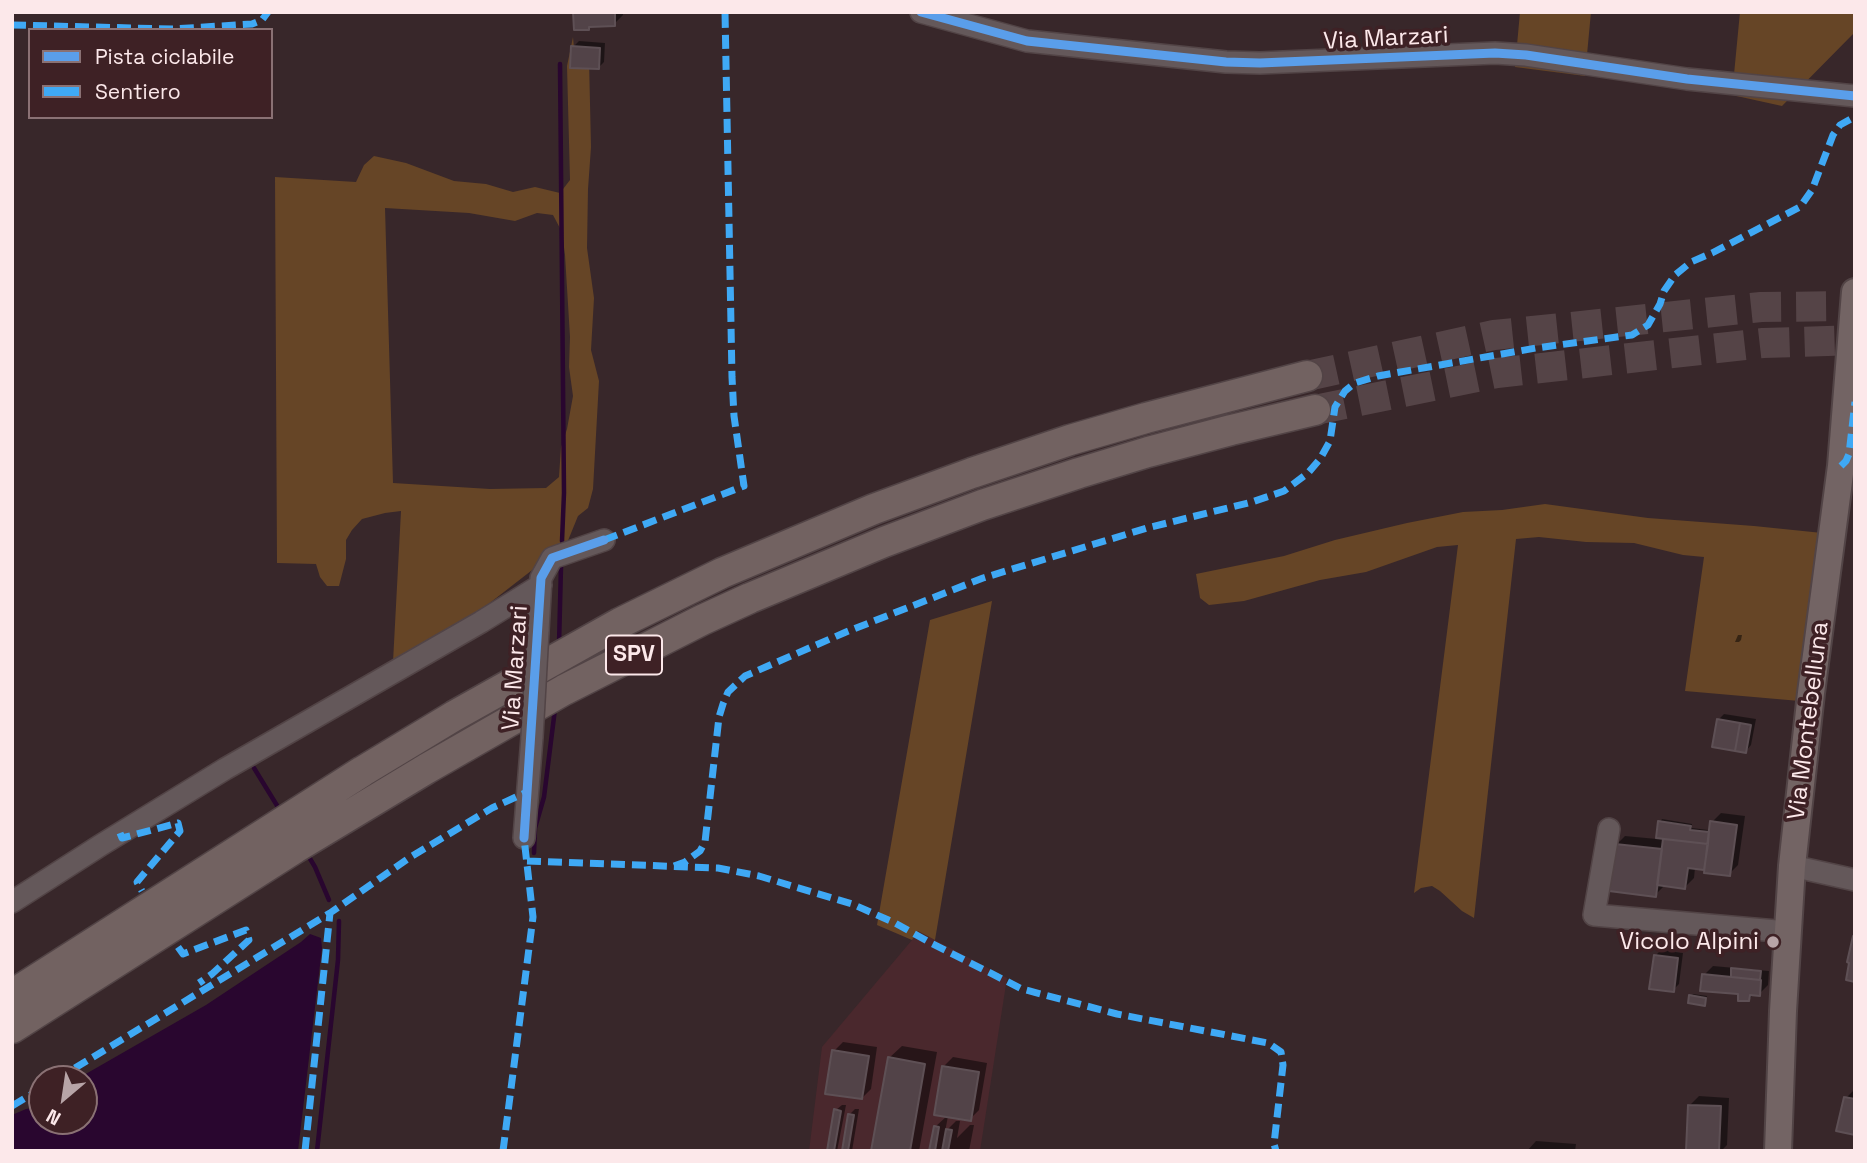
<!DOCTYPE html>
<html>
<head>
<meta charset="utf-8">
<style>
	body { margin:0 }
	#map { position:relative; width:1867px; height:1163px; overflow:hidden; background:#38272a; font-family:"Space Grotesk",sans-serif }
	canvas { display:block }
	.frame { position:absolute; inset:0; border:14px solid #fce8ea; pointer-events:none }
	.legend { position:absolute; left:28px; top:28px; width:245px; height:91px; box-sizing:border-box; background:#3e2125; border:2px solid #8a7174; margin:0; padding:9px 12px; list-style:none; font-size:21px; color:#fce8ea }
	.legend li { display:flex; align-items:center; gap:14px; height:35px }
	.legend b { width:35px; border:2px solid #8a7174 }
	.north { position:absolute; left:28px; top:1065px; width:70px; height:70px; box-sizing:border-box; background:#3e2125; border:2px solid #8a7174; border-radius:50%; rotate:209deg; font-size:19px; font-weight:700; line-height:28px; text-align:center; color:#fce8ea }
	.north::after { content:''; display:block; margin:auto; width:24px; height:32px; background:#b7a4a7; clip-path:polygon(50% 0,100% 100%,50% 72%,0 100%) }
</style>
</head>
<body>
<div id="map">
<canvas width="1867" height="1163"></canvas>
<div class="frame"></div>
<ul class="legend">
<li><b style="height:9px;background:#5a9eea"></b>Pista ciclabile</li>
<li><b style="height:9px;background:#3fa9f5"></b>Sentiero</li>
</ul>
<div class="north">N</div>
</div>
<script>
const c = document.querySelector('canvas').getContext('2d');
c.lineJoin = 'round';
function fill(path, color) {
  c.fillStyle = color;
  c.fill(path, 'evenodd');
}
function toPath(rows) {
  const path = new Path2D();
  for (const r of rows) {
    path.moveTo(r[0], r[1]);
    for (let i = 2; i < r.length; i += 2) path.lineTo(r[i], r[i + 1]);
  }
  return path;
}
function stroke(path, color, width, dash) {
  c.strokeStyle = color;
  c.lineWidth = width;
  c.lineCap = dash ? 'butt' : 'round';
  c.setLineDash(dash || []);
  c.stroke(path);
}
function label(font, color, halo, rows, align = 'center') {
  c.font = font + ' "Space Grotesk",sans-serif';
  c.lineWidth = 7;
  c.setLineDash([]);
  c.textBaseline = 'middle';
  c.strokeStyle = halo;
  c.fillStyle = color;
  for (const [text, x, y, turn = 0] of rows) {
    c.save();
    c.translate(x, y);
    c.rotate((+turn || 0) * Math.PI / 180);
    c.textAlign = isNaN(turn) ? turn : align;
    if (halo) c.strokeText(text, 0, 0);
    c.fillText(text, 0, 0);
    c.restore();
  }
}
fill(toPath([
	[918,931,1007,978,980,1151,809,1151,822,1047,912,940]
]), '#4a282d');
fill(toPath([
	[1520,12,1591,12,1585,76,1515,67],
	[1740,12,1855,12,1855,32,1782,106,1732,95],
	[573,37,575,60,589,59,591,147,588,189,587,248,594,298,591,350,599,381,593,489,588,508,578,516,567,543,482,609,393,662,401,511,385,513,362,519,352,530,346,540,346,559,339,586,327,586,320,577,316,564,277,563,275,177,356,182,364,165,374,156,406,163,454,181,486,184,513,192,535,187,560,193,570,180,567,66],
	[385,208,469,213,515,221,537,213,553,215,562,232,565,255,570,337,569,367,573,396,567,429,561,447,559,477,546,488,490,489,393,483],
	[1545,504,1648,518,1754,526,1832,534,1811,702,1685,691,1704,557,1683,555,1634,543,1586,542,1539,537,1516,539,1474,918,1462,911,1440,891,1432,886,1421,888,1414,893,1458,545,1437,547,1366,572,1320,580,1244,601,1209,605,1200,598,1196,574,1284,556,1335,540,1407,523,1463,512,1502,510],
	[992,601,935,940,918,931,912,940,877,925,930,620]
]), '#664526');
fill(toPath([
	[310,934,321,938,322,948,298,1151,12,1151,12,1115,26,1109,42,1107,42,1121,84,1121,84,1079,77,1079,206,1005,301,942]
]), '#29062f');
fill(toPath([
	[575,12,623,12,623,15,614,24,591,25,588,28],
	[579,41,605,43,604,62,599,67,573,47],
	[1738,635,1742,635,1741,640,1739,642,1735,642],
	[1724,714,1756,719,1751,745,1746,751,1718,720],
	[1721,813,1745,816,1738,865,1729,874,1695,868,1694,878,1685,887,1664,886,1655,895,1616,845,1625,836,1657,839,1660,822,1662,819,1692,824,1692,828,1708,830,1707,835,1711,835,1712,822],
	[1661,950,1683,953,1679,984,1673,990,1655,956],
	[1713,966,1769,971,1768,985,1759,994,1754,994,1748,1000,1740,993,1704,975],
	[1693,994,1707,996,1706,1001,1704,1004,1691,996],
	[843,1042,877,1047,871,1089,862,1098,834,1051],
	[902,1046,937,1052,919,1151,873,1151,889,1058],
	[953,1057,987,1063,979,1110,970,1119,948,1116,945,1132,956,1121,960,1121,957,1138,970,1125,974,1125,969,1151,931,1151,935,1127,947,1116,944,1066],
	[1855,1089,1855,1133,1846,1098],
	[1699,1096,1729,1098,1727,1145,1721,1151,1688,1151,1690,1105],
	[842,1105,846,1105,837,1151,829,1151,836,1110],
	[855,1109,859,1109,852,1151,843,1151,850,1114],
	[1536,1141,1576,1144,1575,1151,1527,1151]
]), '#0007');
stroke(toPath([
	[560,64,564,493,562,541],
	[559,645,561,566],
	[254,768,281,812],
	[306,852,315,867,329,900],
	[534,853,535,828,544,797,555,709],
	[317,1151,338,960,339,921]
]), '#29062f', 4.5);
const building = toPath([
	[573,12,615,12,615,26,589,27,589,30,574,30,573,12],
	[571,46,600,48,599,69,570,68,571,46],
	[1717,719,1740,723,1735,751,1712,747,1717,719],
	[1740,723,1751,725,1746,753,1735,751,1740,723],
	[1658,821,1691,826,1690,830,1709,832,1708,844,1656,838,1658,821],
	[1710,821,1737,825,1730,876,1704,873,1710,821],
	[1663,839,1708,844,1704,870,1688,868,1685,889,1657,885,1663,839],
	[1615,844,1662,849,1656,897,1609,891,1615,844],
	[1853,936,1855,937,1855,982,1846,980,1849,963,1847,962,1853,936],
	[1654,955,1678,958,1674,992,1649,989,1654,955],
	[1731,968,1761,971,1760,980,1731,977,1731,968],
	[1702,974,1761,980,1760,996,1750,995,1749,1001,1738,1001,1738,994,1700,991,1702,974],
	[1689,995,1706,998,1705,1006,1688,1003,1689,995],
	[832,1050,869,1056,862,1099,825,1094,832,1050],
	[888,1057,925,1064,910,1151,871,1151,888,1057],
	[942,1066,979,1072,971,1121,934,1115,942,1066],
	[1844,1097,1855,1099,1855,1135,1836,1131,1844,1097],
	[1688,1105,1721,1106,1719,1151,1686,1151,1688,1105],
	[834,1109,841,1111,834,1151,827,1151,834,1109],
	[848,1114,854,1115,848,1151,842,1151,848,1114],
	[934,1126,939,1127,935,1151,929,1151,934,1126],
	[946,1129,952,1130,948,1151,942,1151,946,1129]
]);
fill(building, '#524348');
stroke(building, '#5e5055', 2);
stroke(toPath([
	[1307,376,1494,335,1761,307,1855,306],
	[1315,410,1497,373,1763,343,1855,340]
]), '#554447', 30, [30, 15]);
const minor = toPath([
	[921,12,1027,41,1226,62,1260,63,1495,53,1526,55,1687,79,1855,96],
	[538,631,541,578,552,558,604,540],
	[1609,829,1594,915,1788,932],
	[524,838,532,737],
	[1792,866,1855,880],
	[12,902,101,845,225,769,481,622,541,585]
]);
const major = toPath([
	[1778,1151,1783,1011,1792,866,1811,693,1841,466,1855,292]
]);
const highway = toPath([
	[12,995,363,771,454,716,620,623,722,573,874,509,972,473,1070,440,1146,418,1307,376],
	[12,1028,295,848,426,769,564,690,702,620,750,598,884,542,982,505,1079,473,1148,452,1231,430,1315,410]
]);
stroke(minor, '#524446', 24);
stroke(major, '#524446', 30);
stroke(highway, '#524446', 33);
stroke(minor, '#64585a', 21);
stroke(major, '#736464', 26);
stroke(highway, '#726261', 30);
const minorBridge = toPath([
	[532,737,538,631]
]);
stroke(minorBridge, '#524446', 24, []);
stroke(minorBridge, '#64585a', 21);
stroke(toPath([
	[12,25,173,29,252,24,262,20,268,12],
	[1841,466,1846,461,1849,454,1855,402],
	[604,540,744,486,734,416,732,377,725,12],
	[120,833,122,838,178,823,180,831,137,882,142,891],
	[527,861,718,868,759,876,852,904,895,923,929,942,1022,989,1117,1014,1268,1043,1281,1052,1283,1065,1274,1144,1276,1151],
	[674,866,685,862,700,851,705,842,719,717,723,704,728,692,745,676,846,632,983,578,1147,528,1252,502,1284,491,1308,473,1320,459,1330,441,1335,407,1345,391,1355,383,1378,376,1536,348,1632,335,1648,325,1660,304,1664,291,1675,275,1691,262,1712,253,1800,207,1812,190,1833,135,1840,125,1851,119,1855,118],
	[178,947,183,954,246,930,249,940,212,974,199,983],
	[57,1079,330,913,409,858,492,808,527,792],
	[12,1106,42,1088],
	[305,1151,330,913],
	[503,1151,533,917,524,838]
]), '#3fa9f5', 7, [14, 7]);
stroke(toPath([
	[921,12,1027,41,1226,62,1260,63,1495,53,1526,55,1687,79,1855,96],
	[524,838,541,578,552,558,604,540]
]), '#5a9eea', 9);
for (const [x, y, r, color] of [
	[1773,942,7,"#b7a4a7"]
]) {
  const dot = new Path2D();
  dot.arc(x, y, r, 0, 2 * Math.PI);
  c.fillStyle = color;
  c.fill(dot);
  stroke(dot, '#3e2125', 2.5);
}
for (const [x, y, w] of [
	[634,655,56]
]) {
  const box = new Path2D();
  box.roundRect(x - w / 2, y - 19.5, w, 39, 5);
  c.fillStyle = '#3e2125';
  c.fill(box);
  stroke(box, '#fce8ea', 2);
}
label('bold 23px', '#fce8ea', null, [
	["SPV",634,655]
]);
label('24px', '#fce8ea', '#3e2125', [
	["Via Marzari",1386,39,-3],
	["Via Marzari",516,668,-86],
	["Via Montebelluna",1809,721,-83]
]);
label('24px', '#fce8ea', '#3e2125', [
	["Vicolo Alpini",1759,942]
], 'right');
</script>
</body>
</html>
